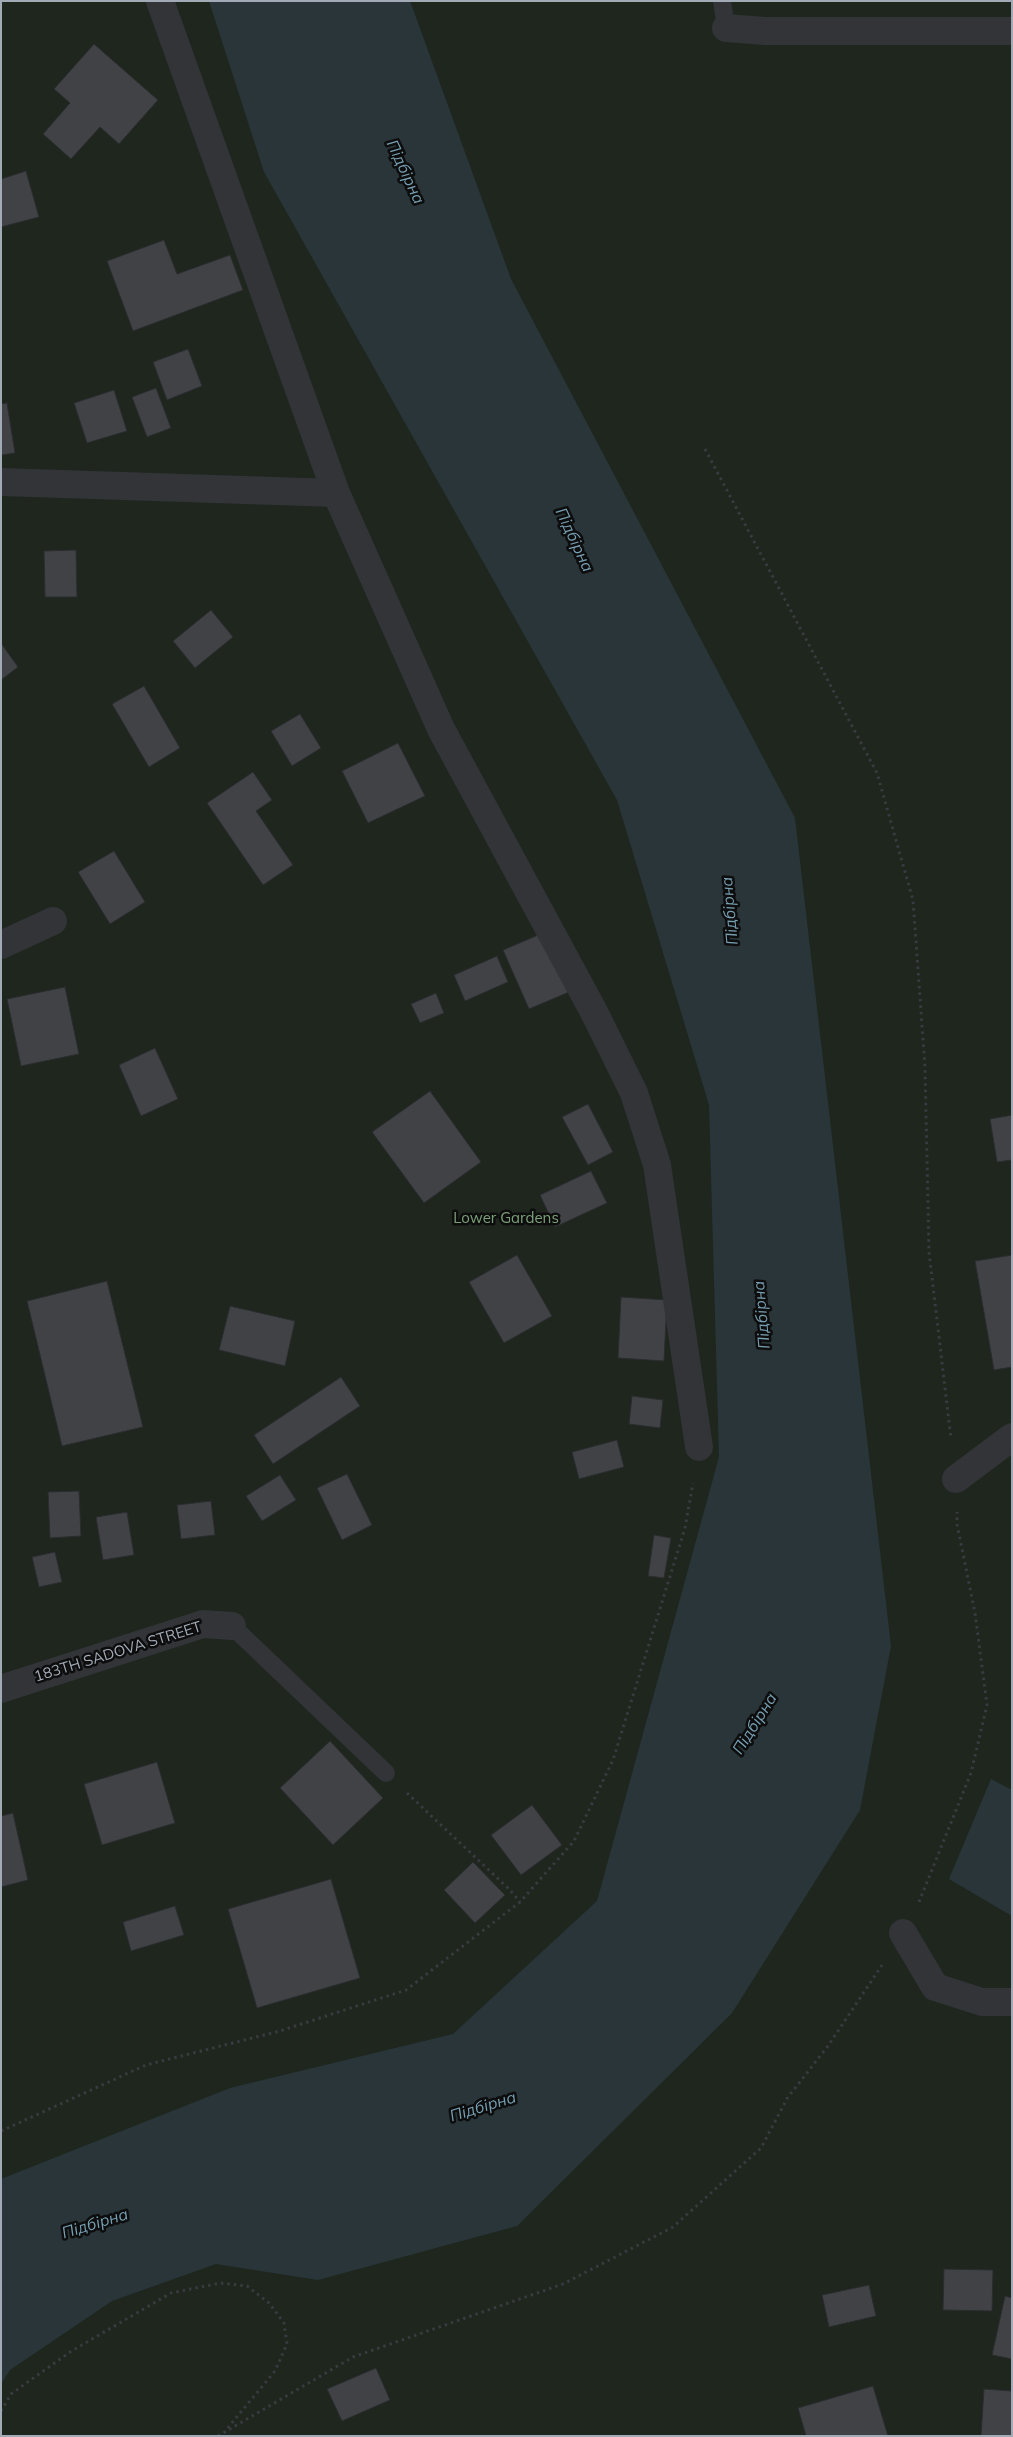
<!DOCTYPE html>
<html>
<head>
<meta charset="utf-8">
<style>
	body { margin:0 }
	#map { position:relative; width:1013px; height:2437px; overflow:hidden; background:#121213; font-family:Mulish,sans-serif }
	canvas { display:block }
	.frame { position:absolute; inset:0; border:2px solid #a2aab5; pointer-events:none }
</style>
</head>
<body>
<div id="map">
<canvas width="1013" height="2437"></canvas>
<div class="frame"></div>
</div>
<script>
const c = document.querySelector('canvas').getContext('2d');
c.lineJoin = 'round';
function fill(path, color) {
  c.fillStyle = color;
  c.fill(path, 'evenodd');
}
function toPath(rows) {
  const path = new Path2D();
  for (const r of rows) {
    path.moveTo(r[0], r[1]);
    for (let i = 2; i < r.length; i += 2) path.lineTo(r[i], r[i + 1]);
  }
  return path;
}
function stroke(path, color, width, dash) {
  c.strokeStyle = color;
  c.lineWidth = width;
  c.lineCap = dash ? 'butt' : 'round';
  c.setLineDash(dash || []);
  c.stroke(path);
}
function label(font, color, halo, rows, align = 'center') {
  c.font = font + ' Mulish,sans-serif';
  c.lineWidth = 5;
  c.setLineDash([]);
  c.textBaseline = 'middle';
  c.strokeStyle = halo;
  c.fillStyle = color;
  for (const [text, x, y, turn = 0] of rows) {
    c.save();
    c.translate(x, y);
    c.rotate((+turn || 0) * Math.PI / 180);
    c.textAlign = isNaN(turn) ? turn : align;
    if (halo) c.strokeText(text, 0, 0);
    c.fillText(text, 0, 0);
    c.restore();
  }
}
fill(toPath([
	[1,1,1012,1,1012,2436,1,2436]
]), '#1e261e');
fill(toPath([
	[209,1,410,1,511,279,795,818,891,1646,860,1810,732,2013,517,2226,318,2280,216,2264,112,2301,10,2370,1,2384,1,2179,230,2088,453,2034,597,1901,719,1457,709,1105,617,800,264,172],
	[991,1779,1012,1790,1012,1916,949,1879]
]), '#293539');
const building = toPath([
	[94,44,158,100,119,144,100,127,71,159,43,134,70,103,54,89,94,44],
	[26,171,39,217,1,227,1,179,26,171],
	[164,240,177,274,230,255,243,290,133,331,107,261,164,240],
	[188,349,202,386,167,400,153,362,188,349],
	[156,388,171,428,147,437,132,397,156,388],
	[114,390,127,431,87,443,74,403,114,390],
	[7,403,15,453,1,455,1,404,7,403],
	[76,550,77,597,45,597,44,551,76,550],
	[211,610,233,637,195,668,173,641,211,610],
	[1,643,18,667,1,680,1,643],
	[144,686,180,748,149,767,112,704,144,686],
	[300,714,321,748,292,766,271,731,300,714],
	[398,743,425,796,368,823,342,771,398,743],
	[253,772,272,800,256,811,293,865,263,885,207,803,253,772],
	[114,851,145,902,110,924,78,872,114,851],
	[543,933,569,992,529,1009,503,950,543,933],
	[497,956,508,982,465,1001,454,975,497,956],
	[65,987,79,1054,21,1066,7,999,65,987],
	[436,993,444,1013,420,1023,411,1004,436,993],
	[155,1048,178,1099,141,1116,119,1065,155,1048],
	[430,1091,481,1162,424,1203,372,1132,430,1091],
	[588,1104,613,1152,588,1165,562,1117,588,1104],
	[1012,1115,1012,1160,997,1162,990,1119,1012,1115],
	[591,1171,607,1203,555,1227,540,1195,591,1171],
	[517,1255,552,1316,504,1343,469,1282,517,1255],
	[1012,1255,1012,1367,994,1370,975,1261,1012,1255],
	[107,1281,143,1427,62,1446,27,1301,107,1281],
	[621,1297,667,1300,664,1361,618,1358,621,1297],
	[230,1306,295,1321,285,1366,219,1350,230,1306],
	[341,1377,360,1406,273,1464,254,1435,341,1377],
	[632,1396,663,1400,660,1428,629,1424,632,1396],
	[617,1440,624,1467,579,1479,572,1452,617,1440],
	[347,1474,372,1525,342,1540,317,1488,347,1474],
	[280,1475,296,1500,262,1521,246,1496,280,1475],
	[79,1491,81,1536,50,1538,48,1492,79,1491],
	[211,1501,215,1535,181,1539,177,1505,211,1501],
	[127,1512,134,1555,103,1560,96,1517,127,1512],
	[654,1535,671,1538,664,1578,648,1576,654,1535],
	[55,1552,62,1582,39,1587,32,1557,55,1552],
	[330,1741,383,1798,333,1845,280,1788,330,1741],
	[157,1762,175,1823,102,1845,84,1784,157,1762],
	[532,1805,562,1845,521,1875,491,1835,532,1805],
	[13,1813,28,1880,1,1887,1,1816,13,1813],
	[473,1862,505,1895,475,1923,444,1890,473,1862],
	[331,1879,360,1978,257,2008,228,1909,331,1879],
	[175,1906,184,1935,131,1951,123,1922,175,1906],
	[944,2269,993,2270,992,2311,943,2310,944,2269],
	[869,2285,876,2316,829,2327,822,2295,869,2285],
	[1005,2296,1012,2298,1012,2359,992,2355,1005,2296],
	[376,2368,390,2400,342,2421,327,2389,376,2368],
	[873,2386,888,2436,806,2436,798,2408,873,2386],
	[984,2389,1012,2391,1012,2436,981,2436,984,2389]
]);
fill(building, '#404246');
stroke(building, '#2b2c2f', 1);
stroke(toPath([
	[705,449,877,773,913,900,925,1067,929,1252,951,1439],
	[407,1793,510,1890,520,1902],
	[919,1902,971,1773,987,1705,975,1613,957,1524,957,1512],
	[1,2131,146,2065,280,2031,406,1990,520,1902,574,1841,613,1760,685,1528,693,1483],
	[1,2411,11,2394,70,2352,171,2293,220,2283,247,2286,269,2303,284,2323,287,2344,275,2371,226,2430],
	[218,2436,353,2357,563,2284,673,2227,761,2148,788,2097,828,2046,882,1965]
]), '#383b3f', 3, [2.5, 4]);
stroke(toPath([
	[722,1,726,28],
	[232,1626,386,1773]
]), '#323438', 18);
stroke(toPath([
	[160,1,336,493,441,729,594,1012,634,1093,657,1165,699,1447],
	[726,28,765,31,1012,31],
	[1,482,336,493],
	[1,945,53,921],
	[956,1479,1012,1437],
	[1,1689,203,1624,232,1626],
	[903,1933,935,1987,982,2002,1012,2002]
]), '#323438', 28);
label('15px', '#7ba178', '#0d0d0e', [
	["Lower Gardens",506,1218]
]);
label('15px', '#a2aab5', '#0d0d0e', [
	["183TH SADOVA STREET",118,1652,-17]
]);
label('italic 16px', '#779fb2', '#0d0d0e', [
	["Підбірна",405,172,65],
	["Підбірна",574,540,65],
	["Підбірна",730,911,-95],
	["Підбірна",762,1315,-95],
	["Підбірна",755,1724,-58],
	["Підбірна",483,2107,-17],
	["Підбірна",95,2224,-17]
]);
</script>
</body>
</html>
